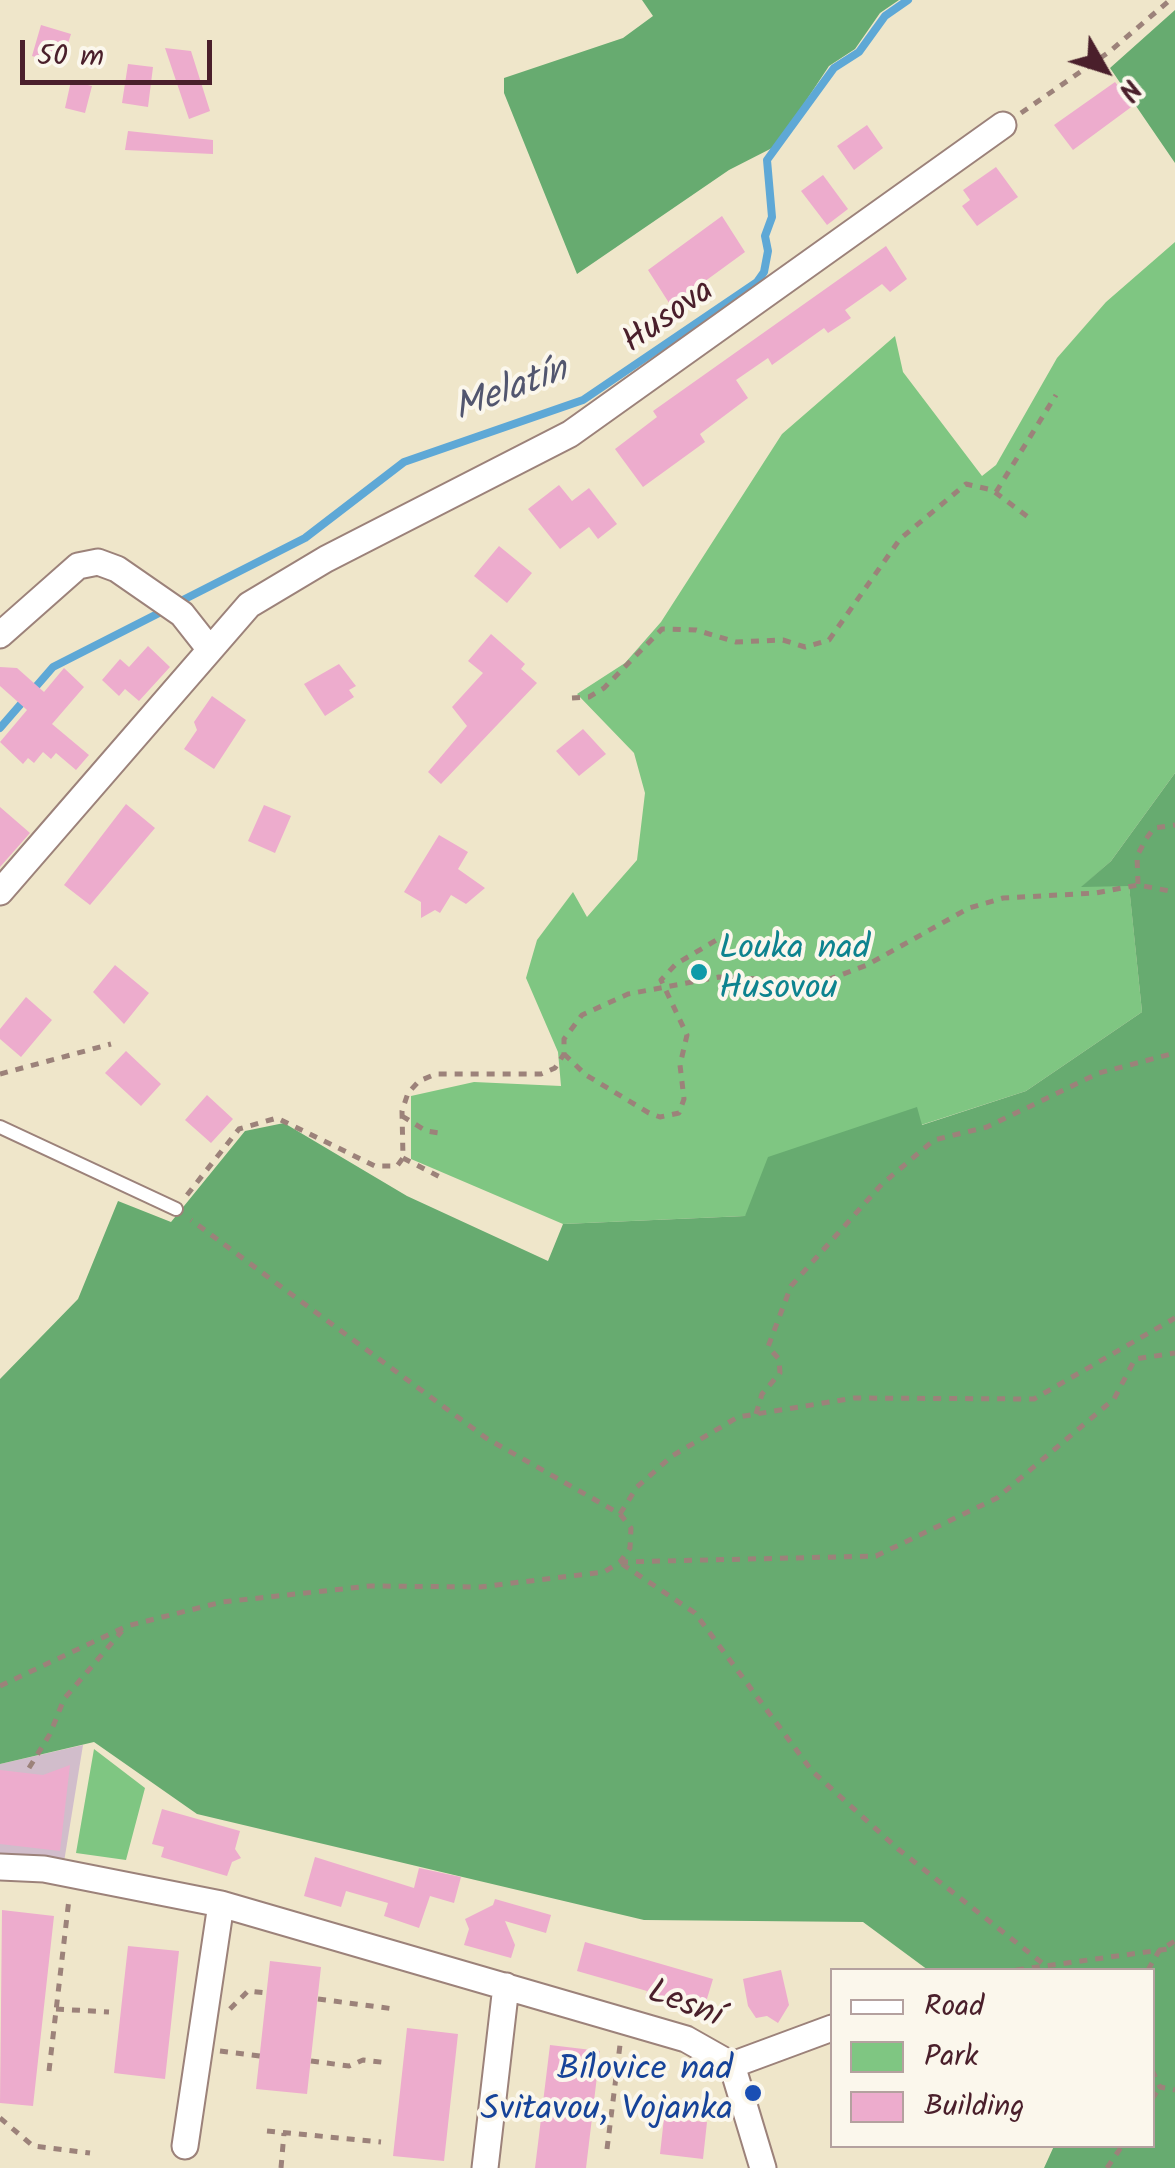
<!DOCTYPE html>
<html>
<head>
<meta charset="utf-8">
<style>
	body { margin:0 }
	#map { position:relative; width:1175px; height:2168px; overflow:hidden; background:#efe6ca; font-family:Kalam,sans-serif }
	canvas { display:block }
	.legend { position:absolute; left:830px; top:1968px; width:325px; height:180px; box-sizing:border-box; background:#fbf7ec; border:2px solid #b4a19f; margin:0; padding:12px 18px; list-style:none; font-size:30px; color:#4a1f2b }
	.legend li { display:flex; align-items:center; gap:20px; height:50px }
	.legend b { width:50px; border:2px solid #b4a19f }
	.north { position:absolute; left:1055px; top:20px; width:100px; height:100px; -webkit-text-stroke:8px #fbf7ec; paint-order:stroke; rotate:129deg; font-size:28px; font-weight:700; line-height:40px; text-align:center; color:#4a1f2b }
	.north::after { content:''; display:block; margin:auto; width:35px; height:45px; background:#4a1f2b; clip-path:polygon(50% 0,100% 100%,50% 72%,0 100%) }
	.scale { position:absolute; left:20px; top:40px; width:192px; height:45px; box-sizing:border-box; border:5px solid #4a1f2b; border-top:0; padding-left:12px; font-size:30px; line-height:35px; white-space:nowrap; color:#4a1f2b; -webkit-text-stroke:8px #fbf7ec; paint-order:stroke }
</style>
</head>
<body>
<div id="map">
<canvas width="1175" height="2168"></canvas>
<ul class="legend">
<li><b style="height:12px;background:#fff"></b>Road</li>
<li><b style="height:28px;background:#7fc682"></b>Park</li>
<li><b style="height:28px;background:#edaccd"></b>Building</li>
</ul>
<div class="north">N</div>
<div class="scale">50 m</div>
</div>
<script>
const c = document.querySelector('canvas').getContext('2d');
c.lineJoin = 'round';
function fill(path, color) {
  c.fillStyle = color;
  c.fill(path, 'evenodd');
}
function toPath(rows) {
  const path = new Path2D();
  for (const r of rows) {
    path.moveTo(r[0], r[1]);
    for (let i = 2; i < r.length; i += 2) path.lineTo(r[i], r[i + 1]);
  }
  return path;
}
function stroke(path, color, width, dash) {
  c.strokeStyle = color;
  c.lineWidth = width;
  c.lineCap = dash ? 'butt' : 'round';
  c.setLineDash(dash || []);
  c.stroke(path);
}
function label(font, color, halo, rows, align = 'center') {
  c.font = font + ' Kalam,sans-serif';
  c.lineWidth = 8;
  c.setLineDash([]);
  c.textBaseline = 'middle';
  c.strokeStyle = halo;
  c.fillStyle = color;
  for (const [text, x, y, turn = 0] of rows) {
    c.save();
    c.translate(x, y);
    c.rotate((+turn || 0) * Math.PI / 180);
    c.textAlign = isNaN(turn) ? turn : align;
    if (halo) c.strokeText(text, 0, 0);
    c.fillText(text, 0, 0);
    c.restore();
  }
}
fill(toPath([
	[83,1745,64,1862,0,1856,0,1764]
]), '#d1bdcb');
fill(toPath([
	[1175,242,1175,773,1111,861,1083,886,1129,885,1142,1012,1026,1091,921,1125,916,1108,745,1216,563,1224,411,1159,411,1096,474,1082,561,1086,558,1052,526,978,537,940,573,892,587,917,637,860,645,793,634,753,577,694,625,663,661,622,782,434,895,336,903,372,982,476,996,465,1057,358,1106,302],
	[94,1749,145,1788,126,1860,76,1853]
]), '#7fc682');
fill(toPath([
	[642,0,899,0,880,13,855,49,829,66,776,146,729,170,577,274,504,93,504,78,623,38,653,16],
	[1175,10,1175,163,1110,68],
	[1175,773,1175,2168,1044,2168,1054,2146,1152,2146,1152,1970,928,1970,863,1922,644,1920,197,1814,94,1742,0,1764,0,1379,78,1299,118,1201,171,1222,245,1131,284,1123,407,1196,548,1261,563,1224,745,1216,768,1157,917,1107,922,1125,1026,1091,1142,1012,1129,886,1081,887,1111,861]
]), '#67ab70');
stroke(toPath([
	[177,603,305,538,404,462,583,400,757,282,764,272,768,251,765,236,772,217,767,160,834,68,859,52,885,16,908,0],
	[0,728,53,667,165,610]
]), '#5ea8d6', 8);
fill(toPath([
	[41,25,71,34,61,65,32,56],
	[165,48,191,51,210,111,189,119],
	[128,64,153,67,148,107,122,103],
	[71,81,92,86,85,113,65,108],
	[1115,82,1134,105,1073,150,1054,125],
	[867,125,883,148,854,170,837,146],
	[128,131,213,140,213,154,125,150],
	[996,167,1018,197,977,226,962,206,970,200,963,190],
	[823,175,848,209,827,225,801,191],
	[722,216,745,252,671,306,648,270],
	[886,246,907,279,890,292,882,284,845,310,851,318,828,333,824,328,772,365,768,358,736,380,748,398,700,434,705,442,643,487,615,449,657,417,653,411],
	[559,485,572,501,589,488,617,524,598,539,589,527,560,549,528,509],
	[499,546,532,573,507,603,474,576],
	[491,634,525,664,521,669,537,683,441,784,428,772,467,726,452,707,483,673,468,661],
	[148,646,170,667,139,701,125,689,119,696,102,680,120,659,129,667],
	[339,664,356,686,349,690,354,697,325,716,304,684],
	[0,667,17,668,44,692,64,668,84,687,52,724,89,755,76,770,56,753,51,759,43,752,34,763,28,758,23,764,0,742,27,710,0,686],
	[212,696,246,720,214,769,184,749,197,730,194,722],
	[583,729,606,754,579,776,556,751],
	[126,804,155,828,90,905,64,885],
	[264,805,291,816,275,853,248,841],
	[0,807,30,833,0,867],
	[439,835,468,852,458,869,485,888,466,904,451,895,440,913,435,910,421,918,421,902,404,892],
	[115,965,149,993,124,1024,93,992],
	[26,997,52,1020,21,1057,0,1039,0,1029],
	[126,1051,161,1084,141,1106,105,1073],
	[207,1095,233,1119,211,1143,185,1120],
	[70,1765,60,1851,0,1844,0,1770,43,1775],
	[162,1809,240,1831,235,1849,241,1858,232,1862,227,1876,161,1857,164,1847,152,1844],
	[315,1857,414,1888,419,1868,461,1877,454,1903,430,1896,419,1928,384,1916,388,1903,346,1891,341,1907,304,1896],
	[495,1899,551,1915,546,1933,505,1921,515,1945,511,1958,464,1945,469,1929,465,1919,493,1905],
	[2,1910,54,1916,33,2106,0,2103],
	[585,1942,713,1979,706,2002,692,1998,689,2010,645,1997,647,1991,577,1971],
	[128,1946,179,1951,165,2079,114,2073],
	[270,1961,321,1967,307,2094,256,2089],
	[781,1970,789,2005,778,2023,767,2016,756,2018,748,2006,743,1979],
	[407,2028,458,2034,444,2161,393,2156],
	[550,2045,600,2051,586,2168,535,2168],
	[664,2118,707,2122,703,2159,660,2154]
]), '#edaccd');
const lane = toPath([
	[0,1127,176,1209]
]);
const street = toPath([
	[0,635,78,566,98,562,117,569,182,614,208,647],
	[0,892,249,605,326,559,570,434,1003,125],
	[0,1867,44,1869,221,1904,686,2039,732,2065,763,2168],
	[732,2065,832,2028],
	[185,2146,221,1904],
	[485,2168,506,1986]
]);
stroke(lane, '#9c827a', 16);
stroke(street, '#9c827a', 29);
stroke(toPath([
	[1021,113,1109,52,1170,0],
	[996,492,1056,395],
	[572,698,589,697,604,688,662,629,696,630,736,642,783,640,805,647,829,640,900,539,966,484,992,490,1028,517],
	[1138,884,1137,856,1146,839,1154,828,1175,825],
	[564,1054,586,1075,649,1113,660,1117,679,1113,684,1099,680,1065,687,1035,661,980,676,964,735,929],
	[0,1074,111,1044],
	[402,1116,426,1131,440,1133],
	[403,1158,440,1177],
	[187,1195,239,1129,277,1118,375,1166,397,1166,403,1158,402,1111,408,1093,419,1081,436,1074,541,1074,555,1068,564,1054,564,1039,582,1015,628,994,719,977,822,982,867,965,969,908,1003,898,1096,893,1138,885,1175,892],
	[756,1414,762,1394,780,1373,779,1359,768,1347,791,1286,882,1184,934,1140,987,1127,1099,1073,1175,1053],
	[620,1514,637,1487,672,1456,738,1417,854,1398,1034,1399,1175,1318],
	[620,1562,876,1556,997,1498,1114,1399,1135,1359,1175,1353],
	[622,1564,695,1613,812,1771,898,1849,1046,1966],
	[0,1686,127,1626,222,1602,370,1586,480,1587,604,1572,620,1562,630,1548,631,1528,620,1514,486,1438,191,1220],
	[29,1768,50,1734,64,1699,122,1631],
	[1016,1970,1175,1948],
	[1148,1970,1159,1951,1175,1941],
	[318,1999,394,2009],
	[56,2009,109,2012],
	[230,2009,248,1991,266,1993],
	[220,2051,260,2056],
	[311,2061,349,2066,363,2060,389,2063],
	[1152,2070,1160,2087,1175,2090],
	[49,2071,69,1899],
	[1152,2099,1160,2087],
	[0,2118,33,2146,90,2153],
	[267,2131,381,2142],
	[607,2149,620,2045],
	[281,2168,284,2133],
	[1107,2168,1122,2146]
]), '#9c827a', 5, [8, 8]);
stroke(lane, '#fff', 12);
stroke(street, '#fff', 25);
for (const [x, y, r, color] of [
	[699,972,10,"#0f9aa8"],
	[753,2093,10,"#1a4fb4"]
]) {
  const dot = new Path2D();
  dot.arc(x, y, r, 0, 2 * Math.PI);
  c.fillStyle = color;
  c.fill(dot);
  stroke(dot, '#fbf7ec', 4);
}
label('35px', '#4a1f2b', '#fbf7ec', [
	["Husova",670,319,-35],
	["Lesní",684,2007,21]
]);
label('35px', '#0d838f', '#fbf7ec', [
	["Louka nad",719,952],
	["Husovou",719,992]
], 'left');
label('35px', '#164399', '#fbf7ec', [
	["Bílovice nad",733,2073],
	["Svitavou, Vojanka",733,2113]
], 'right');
label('italic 38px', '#52566f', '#fbf7ec', [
	["Melatín",512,393,-21]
]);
</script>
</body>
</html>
